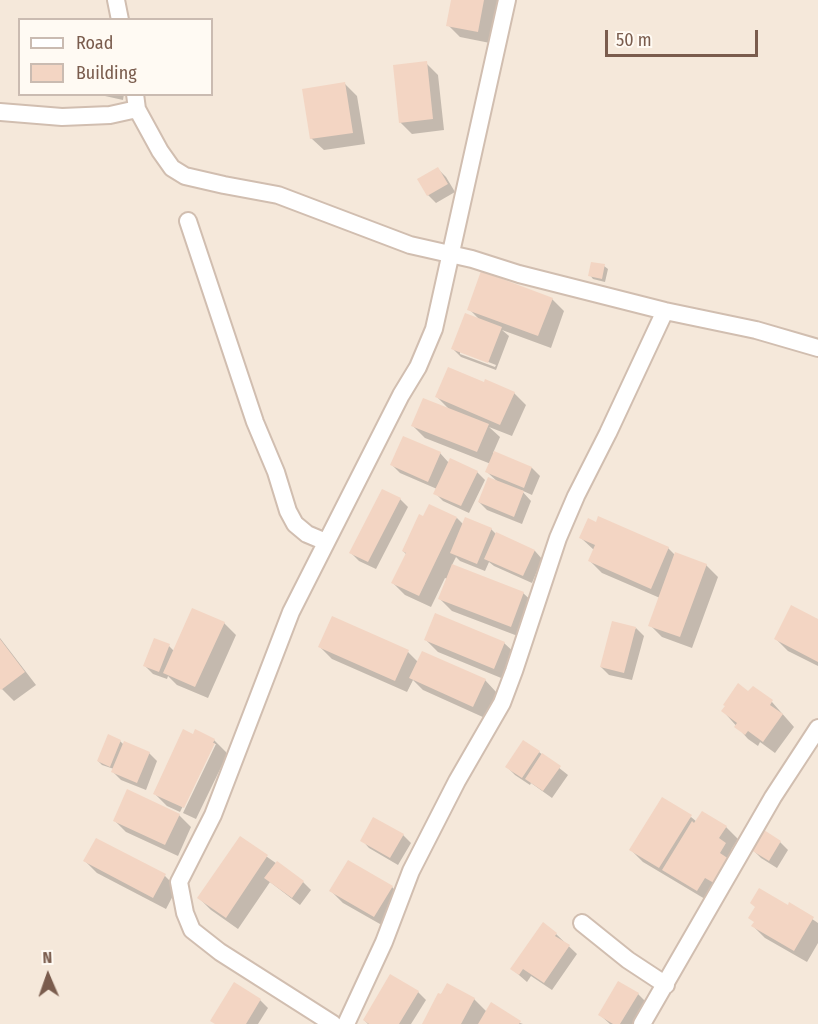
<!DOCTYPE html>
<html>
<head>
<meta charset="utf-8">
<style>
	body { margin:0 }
	#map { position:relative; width:818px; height:1024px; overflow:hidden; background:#fdf6ec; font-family:"Fira Sans Condensed",sans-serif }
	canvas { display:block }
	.legend { position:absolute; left:18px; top:18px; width:195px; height:78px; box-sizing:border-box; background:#fffaf3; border:2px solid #cabbb1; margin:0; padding:8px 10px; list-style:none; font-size:18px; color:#7a5c4d }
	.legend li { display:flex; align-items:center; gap:12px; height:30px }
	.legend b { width:30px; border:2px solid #cabbb1 }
	.north { position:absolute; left:18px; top:946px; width:60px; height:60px; -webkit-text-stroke:4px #fffaf3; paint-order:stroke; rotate:358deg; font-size:16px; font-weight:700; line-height:24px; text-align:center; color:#7a5c4d }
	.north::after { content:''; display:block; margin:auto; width:21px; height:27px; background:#7a5c4d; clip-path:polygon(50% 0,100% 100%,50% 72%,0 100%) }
	.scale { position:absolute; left:605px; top:30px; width:153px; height:27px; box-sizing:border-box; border:3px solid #7a5c4d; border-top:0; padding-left:8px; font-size:18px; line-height:21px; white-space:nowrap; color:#7a5c4d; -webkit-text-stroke:4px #fffaf3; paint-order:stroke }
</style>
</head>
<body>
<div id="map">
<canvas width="818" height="1024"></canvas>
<ul class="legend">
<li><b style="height:8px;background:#fff"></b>Road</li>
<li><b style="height:16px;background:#f3d5c3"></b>Building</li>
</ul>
<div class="north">N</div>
<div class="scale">50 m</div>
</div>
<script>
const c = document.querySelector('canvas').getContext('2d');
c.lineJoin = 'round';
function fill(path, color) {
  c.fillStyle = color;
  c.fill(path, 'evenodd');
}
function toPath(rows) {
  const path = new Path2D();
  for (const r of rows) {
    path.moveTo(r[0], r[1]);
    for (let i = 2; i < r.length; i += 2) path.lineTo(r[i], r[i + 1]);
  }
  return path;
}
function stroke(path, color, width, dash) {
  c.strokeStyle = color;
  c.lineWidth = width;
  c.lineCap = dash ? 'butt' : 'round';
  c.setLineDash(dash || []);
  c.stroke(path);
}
fill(toPath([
	[0,0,818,0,818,1024,0,1024],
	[20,20,212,20,212,94,20,94]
]), '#f5e8da');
fill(toPath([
	[453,0,498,0,490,43,460,37,448,25],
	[426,63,438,75,444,130,412,134,400,122],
	[345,84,357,96,365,144,324,150,311,138],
	[96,94,124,94,123,100],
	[438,169,446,177,455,192,436,203,428,195,419,180],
	[604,266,608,269,605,282,593,279,590,275],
	[552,299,564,311,551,348,502,330,509,336,496,370,461,357,453,349,480,320,469,309],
	[460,351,496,365,495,367,460,354],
	[484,384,514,393,526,405,512,436,489,427,500,437,493,453,532,468,540,476,532,495,521,490,531,501,522,524,487,510,479,502,498,482,487,472,491,464,425,438,413,426,450,410,437,397],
	[440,453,449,463,477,472,485,480,469,513,443,501,435,493,437,489,400,473,392,465],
	[400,499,408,507,376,569,359,561,351,553],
	[457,518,464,525,491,529,496,534,535,551,542,559,532,583,494,566,489,562,485,571,460,561,456,557,452,565,523,593,536,605,523,638,452,611,440,599,448,579,445,578,431,607,405,595,393,583,407,555,403,551],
	[581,538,668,548,676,556,706,565,718,577,692,648,662,637,650,625,660,598,602,573,590,561,594,550],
	[818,620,818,666,788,651,776,639],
	[224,623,236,635,208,698,177,685,168,676,167,679,153,674,145,666,169,646,174,651],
	[636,628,644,636,632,680,609,675,601,667],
	[0,638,36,685,14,701,0,687],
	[426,640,504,643,517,655,506,680,438,652],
	[320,647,408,652,418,662,485,680,497,693,485,718,423,690,413,680,407,692,332,659],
	[753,688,772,702,794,727,775,753,760,742,758,746,748,739,723,711,726,706,749,693],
	[214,740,226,752,226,757,196,819,183,813,216,744,213,744,180,812,167,806,155,794],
	[120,741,124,745,149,753,157,761,146,790,121,780,113,772,114,769,102,765,98,761],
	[539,752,568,775,552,798,531,783,530,785,515,775,507,767],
	[179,815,191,827,178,856,126,832,114,820],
	[691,817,697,822,726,827,738,839,731,850,738,856,732,864,740,872,727,894,718,889,710,902,643,862,631,850],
	[764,832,780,842,788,850,777,868,761,858,753,850],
	[403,835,411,843,398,865,369,848,362,840],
	[240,838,303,882,311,890,300,905,270,882,238,929,211,910,199,898],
	[85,861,165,876,177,888,166,909,97,873],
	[392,887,404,899,387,928,343,903,331,891],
	[790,904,818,923,818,943,807,962,765,938,753,926,755,923,789,907],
	[556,934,577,954,552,990,531,976,527,982,512,969],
	[234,984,260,1000,268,1008,258,1024,215,1024],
	[447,985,474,999,487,1012,523,1024,423,1024],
	[418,992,426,1000,411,1024,368,1024,364,1020],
	[638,994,646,1002,633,1024,610,1024,600,1015]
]), '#0003');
fill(toPath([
	[451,0,484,0,478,32,446,26],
	[427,61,433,119,399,123,393,65],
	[345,82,353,133,310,139,302,89],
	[438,167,448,184,427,196,417,179],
	[591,262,605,264,602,279,588,276],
	[481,271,553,298,538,336,467,310],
	[465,313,502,327,488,363,451,349],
	[448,367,484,382,485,379,515,392,500,425,435,397],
	[423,398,489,424,477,452,411,426],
	[403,436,441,452,428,482,390,465],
	[494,451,532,467,524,488,485,472],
	[450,458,478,471,461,506,433,494],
	[488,477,524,491,514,517,478,502],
	[382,489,401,498,368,562,349,553],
	[429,504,457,517,419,596,391,583,406,553,402,551,419,514,423,516],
	[598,516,669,547,651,589,588,561,595,545,579,538,588,518,596,522],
	[465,517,492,528,477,564,450,553],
	[496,532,535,550,523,576,484,559],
	[675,552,707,564,680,637,648,626],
	[452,564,524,592,511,627,438,599],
	[791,605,818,619,818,662,774,639],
	[192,608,225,622,195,687,163,673],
	[435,613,505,642,494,669,424,640],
	[332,616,409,650,395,681,318,647],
	[612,621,636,627,624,673,600,667],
	[154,638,170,644,159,672,143,666],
	[0,639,25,672,1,690,0,689],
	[422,651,486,679,473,707,409,678],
	[738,683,748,691,753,686,773,700,770,705,783,714,763,742,748,731,745,735,734,727,737,723,721,711,725,706,723,705],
	[183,729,193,734,195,729,215,739,213,743,215,743,184,808,153,794],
	[108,734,121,740,110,767,97,761],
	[523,740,540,751,522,778,505,767],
	[124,741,150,752,137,783,111,772],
	[542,753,561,766,543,791,525,779],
	[127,789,180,814,165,845,113,821],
	[662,797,692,815,659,868,629,850],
	[702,811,727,826,719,838,726,843,720,853,729,859,714,883,705,878,697,891,662,870,692,821,694,823],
	[373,817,404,834,390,858,360,841],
	[764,830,781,841,769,861,751,850],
	[240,836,268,855,226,918,197,898],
	[96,838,166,874,153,898,83,861],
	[348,860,393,886,374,917,329,891],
	[277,861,304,881,292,898,264,878],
	[759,888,788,905,789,902,814,917,794,951,751,926,754,922,748,918,755,907,750,903],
	[543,922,557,933,555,936,570,945,544,983,523,969,519,975,510,969],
	[390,974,419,991,399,1024,369,1024,363,1020],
	[618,981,639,993,620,1024,613,1024,598,1015],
	[234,982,261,999,246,1024,215,1024,210,1021],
	[447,983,475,998,461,1024,422,1024,438,993,441,994],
	[491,1002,521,1021,519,1024,478,1024]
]), '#f3d5c3');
const minor = toPath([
	[116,0,120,20],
	[137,109,160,151,172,168,185,176,224,185,278,195,410,245,472,259,519,274,665,311,756,330,818,348],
	[0,112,62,117,110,115,137,109,135,94],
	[188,221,255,422,276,472,288,511,295,524,307,534,326,542],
	[582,923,628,960,666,985],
	[333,1024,220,952,192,930,185,913,179,882,213,815,291,612,401,395,418,367,434,329,507,0],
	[346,1024,384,942,411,871,457,781,502,703,514,671,558,538,576,496,608,433,665,311],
	[642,1024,773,797,818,728]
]);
stroke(minor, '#d1beb0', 20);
stroke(minor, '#fff', 16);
</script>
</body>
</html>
